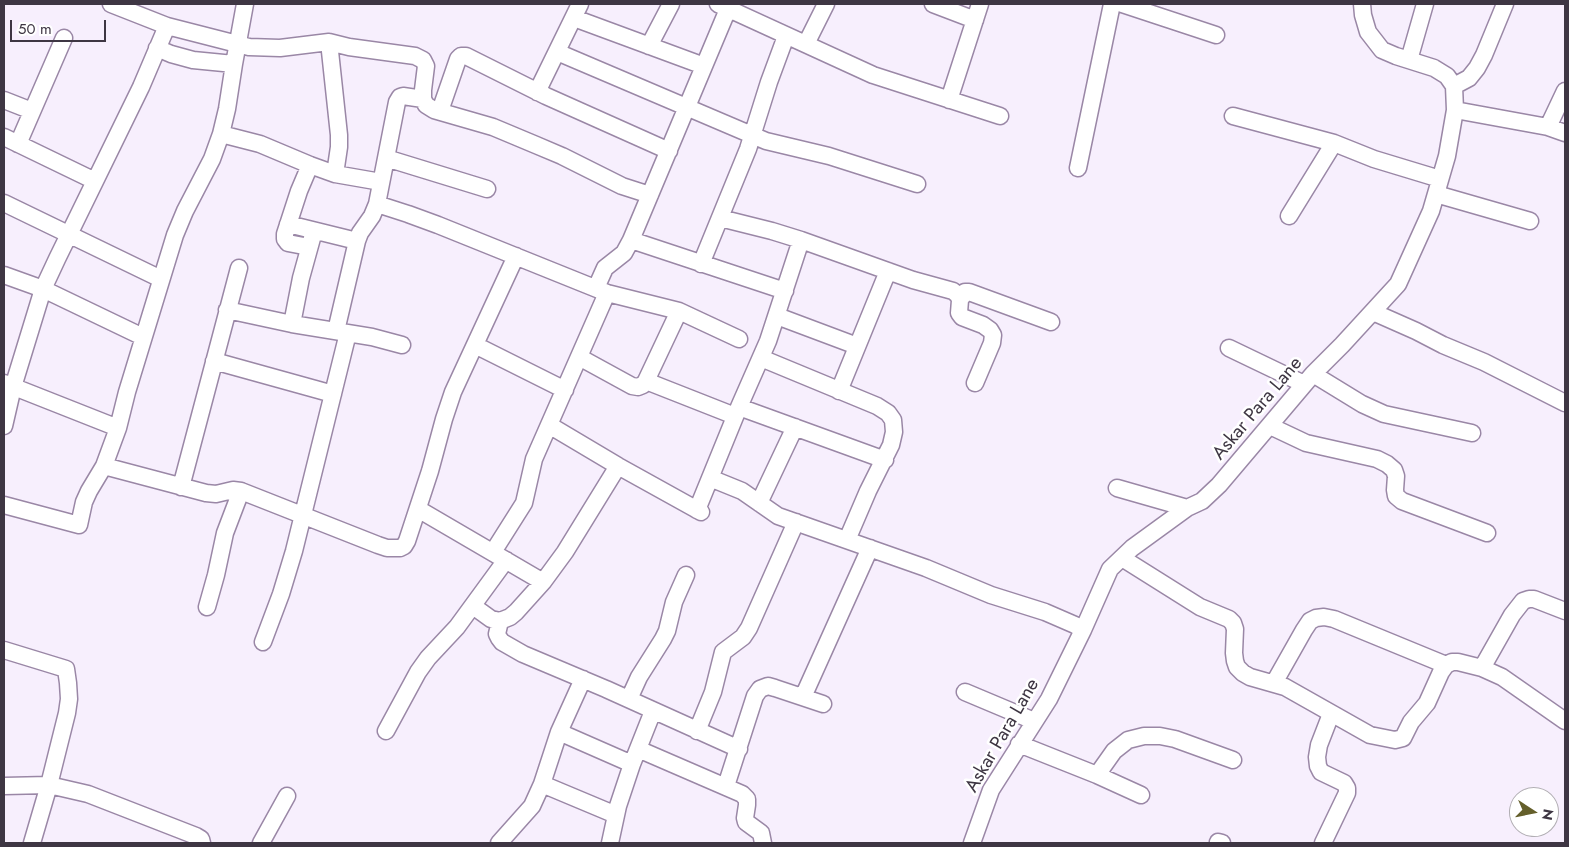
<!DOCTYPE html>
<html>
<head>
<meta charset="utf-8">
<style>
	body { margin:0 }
	#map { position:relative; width:1569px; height:847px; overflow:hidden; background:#f7effd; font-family:Jost,sans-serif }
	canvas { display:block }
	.frame { position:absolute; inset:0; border:5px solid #3e3643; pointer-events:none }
	.north { position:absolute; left:1509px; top:787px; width:50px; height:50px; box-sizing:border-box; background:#fff; border:1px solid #b2afb4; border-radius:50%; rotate:101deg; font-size:14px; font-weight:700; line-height:20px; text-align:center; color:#3e3643 }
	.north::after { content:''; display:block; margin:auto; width:18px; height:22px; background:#645f2b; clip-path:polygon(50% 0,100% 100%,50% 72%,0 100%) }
	.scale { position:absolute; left:10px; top:20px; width:96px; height:22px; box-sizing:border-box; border:2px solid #3e3643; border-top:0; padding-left:6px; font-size:15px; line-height:18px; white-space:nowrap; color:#3e3643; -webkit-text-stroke:4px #fff; paint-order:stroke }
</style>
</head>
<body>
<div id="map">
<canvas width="1569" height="847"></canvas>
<div class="frame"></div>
<div class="north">N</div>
<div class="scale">50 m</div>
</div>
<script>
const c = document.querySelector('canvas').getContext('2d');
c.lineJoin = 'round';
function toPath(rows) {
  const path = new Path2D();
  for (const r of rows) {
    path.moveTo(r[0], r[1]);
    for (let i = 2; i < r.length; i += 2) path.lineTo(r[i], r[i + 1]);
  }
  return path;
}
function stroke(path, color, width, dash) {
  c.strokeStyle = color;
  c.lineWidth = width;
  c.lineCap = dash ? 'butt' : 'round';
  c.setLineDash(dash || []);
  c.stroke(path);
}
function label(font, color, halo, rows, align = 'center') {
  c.font = font + ' Jost,sans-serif';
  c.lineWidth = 5;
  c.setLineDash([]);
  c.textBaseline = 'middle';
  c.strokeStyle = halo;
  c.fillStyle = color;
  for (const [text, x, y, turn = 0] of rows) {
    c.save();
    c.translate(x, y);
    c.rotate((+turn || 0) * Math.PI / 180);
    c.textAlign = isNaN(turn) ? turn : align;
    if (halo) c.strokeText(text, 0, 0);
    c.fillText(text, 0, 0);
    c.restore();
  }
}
const minor = toPath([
	[111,4,167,26,249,47,280,48,329,42,349,47,415,56,423,60,426,66,423,90,423,99,426,105,434,110,493,127,536,145,562,156,622,186,650,195],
	[718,4,873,75,1000,116],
	[933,4,975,20],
	[1122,4,1216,35],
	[574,18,704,66],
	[329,42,339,135,339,147,335,174],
	[806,44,826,4],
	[649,46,671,4],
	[157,48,171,54,193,60,234,64],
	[557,52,766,141,829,156,917,184],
	[1409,60,1425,4],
	[1454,86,1469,78,1477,68,1484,55,1505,4],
	[537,92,580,4],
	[4,100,32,111],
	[949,100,980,4],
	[1455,110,1548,127,1565,133],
	[440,111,458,59,461,56,466,56,546,96,669,151],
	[1233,116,1334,143,1374,159,1440,179],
	[1548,127,1565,91],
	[221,134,260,144,310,165,335,174,381,182],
	[4,137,95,181],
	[18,144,64,38],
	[386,158,487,189],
	[1078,168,1112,4],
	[1436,194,1530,221],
	[4,203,161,279],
	[377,204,408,214,438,225,607,293,679,311,739,339],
	[1289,216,1334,143],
	[720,218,772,231,801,240,913,280,953,291,958,295,960,300,959,313,962,317,983,325,990,330,993,335,992,343,975,383],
	[288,224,357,241],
	[631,240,785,291],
	[309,247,288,243,285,239,285,234,299,191,310,165],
	[701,264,748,149,769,82,786,36],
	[4,275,43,289,143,337],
	[596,288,605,268,624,253,631,240,728,9],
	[960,300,965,292,969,292,1051,322],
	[227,310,292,324,372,337,402,345],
	[1373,312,1416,331,1443,345,1484,362,1565,403],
	[777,316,857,346],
	[292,324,301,278,314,231],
	[336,331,357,241,360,233,372,216,377,204,397,102,400,97,403,96,423,99],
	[475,345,565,390],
	[1229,348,1304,384],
	[579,357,632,386,638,387,643,385,646,381,679,311],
	[761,358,877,406,888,413,893,420,894,432,891,445,868,491,847,540],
	[214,361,333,394],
	[1313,374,1362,404,1384,414,1472,433],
	[646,381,735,416],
	[4,383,118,428],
	[839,391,888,271],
	[739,407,885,460],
	[549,425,618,466,701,512],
	[4,426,13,387,43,289,57,259,141,87,167,26],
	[1270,426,1306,443,1377,459,1387,464,1394,470,1396,476,1395,490,1396,496,1402,501,1487,533],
	[104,466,206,493,216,494,233,490,241,491,378,545,387,548,400,548,404,546,407,541,430,471,444,419,453,392,516,256],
	[710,478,742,491,778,516,926,568,991,595,1045,612,1075,625,1083,630],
	[181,487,239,268],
	[1117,488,1187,508],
	[759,503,795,427],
	[4,505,79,525,84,502,89,491,104,466,118,428,127,392,175,235,185,211,212,159,221,134,227,109,234,64,245,4],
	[418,509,543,582],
	[697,510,739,407,768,341,801,240],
	[493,552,524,503,534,459,607,293],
	[1122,558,1200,607,1229,619,1233,623,1235,629,1234,653,1235,661,1237,667,1243,673,1250,677,1285,687,1370,735,1395,740,1403,738,1411,722,1427,703,1441,672,1446,665,1452,662,1458,662,1482,668,1502,677,1565,721],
	[473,606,491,619,500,621,510,617,516,612,543,582,565,552,618,466],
	[207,607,216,575,225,533,241,491],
	[500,621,497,634,499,638,502,642,523,654,606,689,739,749],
	[263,642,281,594,294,551,348,333],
	[4,650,66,669,68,683,69,699,67,713,49,785,32,843],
	[1482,668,1512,615,1523,601,1529,599,1534,599,1565,611],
	[1274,683,1304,630,1310,621,1316,618,1324,617,1334,619,1446,665],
	[965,692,1034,721],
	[803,697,870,548],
	[629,699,639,677,663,639,667,631,674,602,686,575],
	[386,731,418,672,428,658,457,627,506,560],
	[697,731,713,692,723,652,743,637,749,628,796,522],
	[559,732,632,764],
	[1019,744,1097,775,1141,795],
	[638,749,742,794,747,799,747,805,745,818,746,822,761,833,763,843],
	[1097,775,1114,751,1128,740,1144,736,1160,736,1175,739,1233,760],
	[542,784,616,815],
	[4,786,49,785,88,794,196,836,201,839,202,843],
	[726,786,755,696,760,689,768,686,775,688,823,704],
	[1218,842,1222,843],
	[261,843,287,796],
	[499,843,532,806,542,784,559,732,583,679],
	[610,843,618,806,632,764,653,711],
	[972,843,991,790,1049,699,1083,630,1110,569,1132,548,1187,508,1202,501,1219,485,1313,374,1342,345,1398,284,1431,211,1447,156,1455,110,1454,86,1447,76,1434,68,1396,56,1382,50,1368,32,1363,15,1362,4],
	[1323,843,1347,793,1347,788,1344,783,1321,772,1318,766,1317,757,1319,745,1331,714]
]);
stroke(minor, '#9a87a6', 19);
stroke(minor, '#fff', 16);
label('19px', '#3e3643', '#fff', [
	["Askar Para Lane",1258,409,-50],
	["Askar Para Lane",1003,736,-60]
]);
</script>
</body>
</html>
